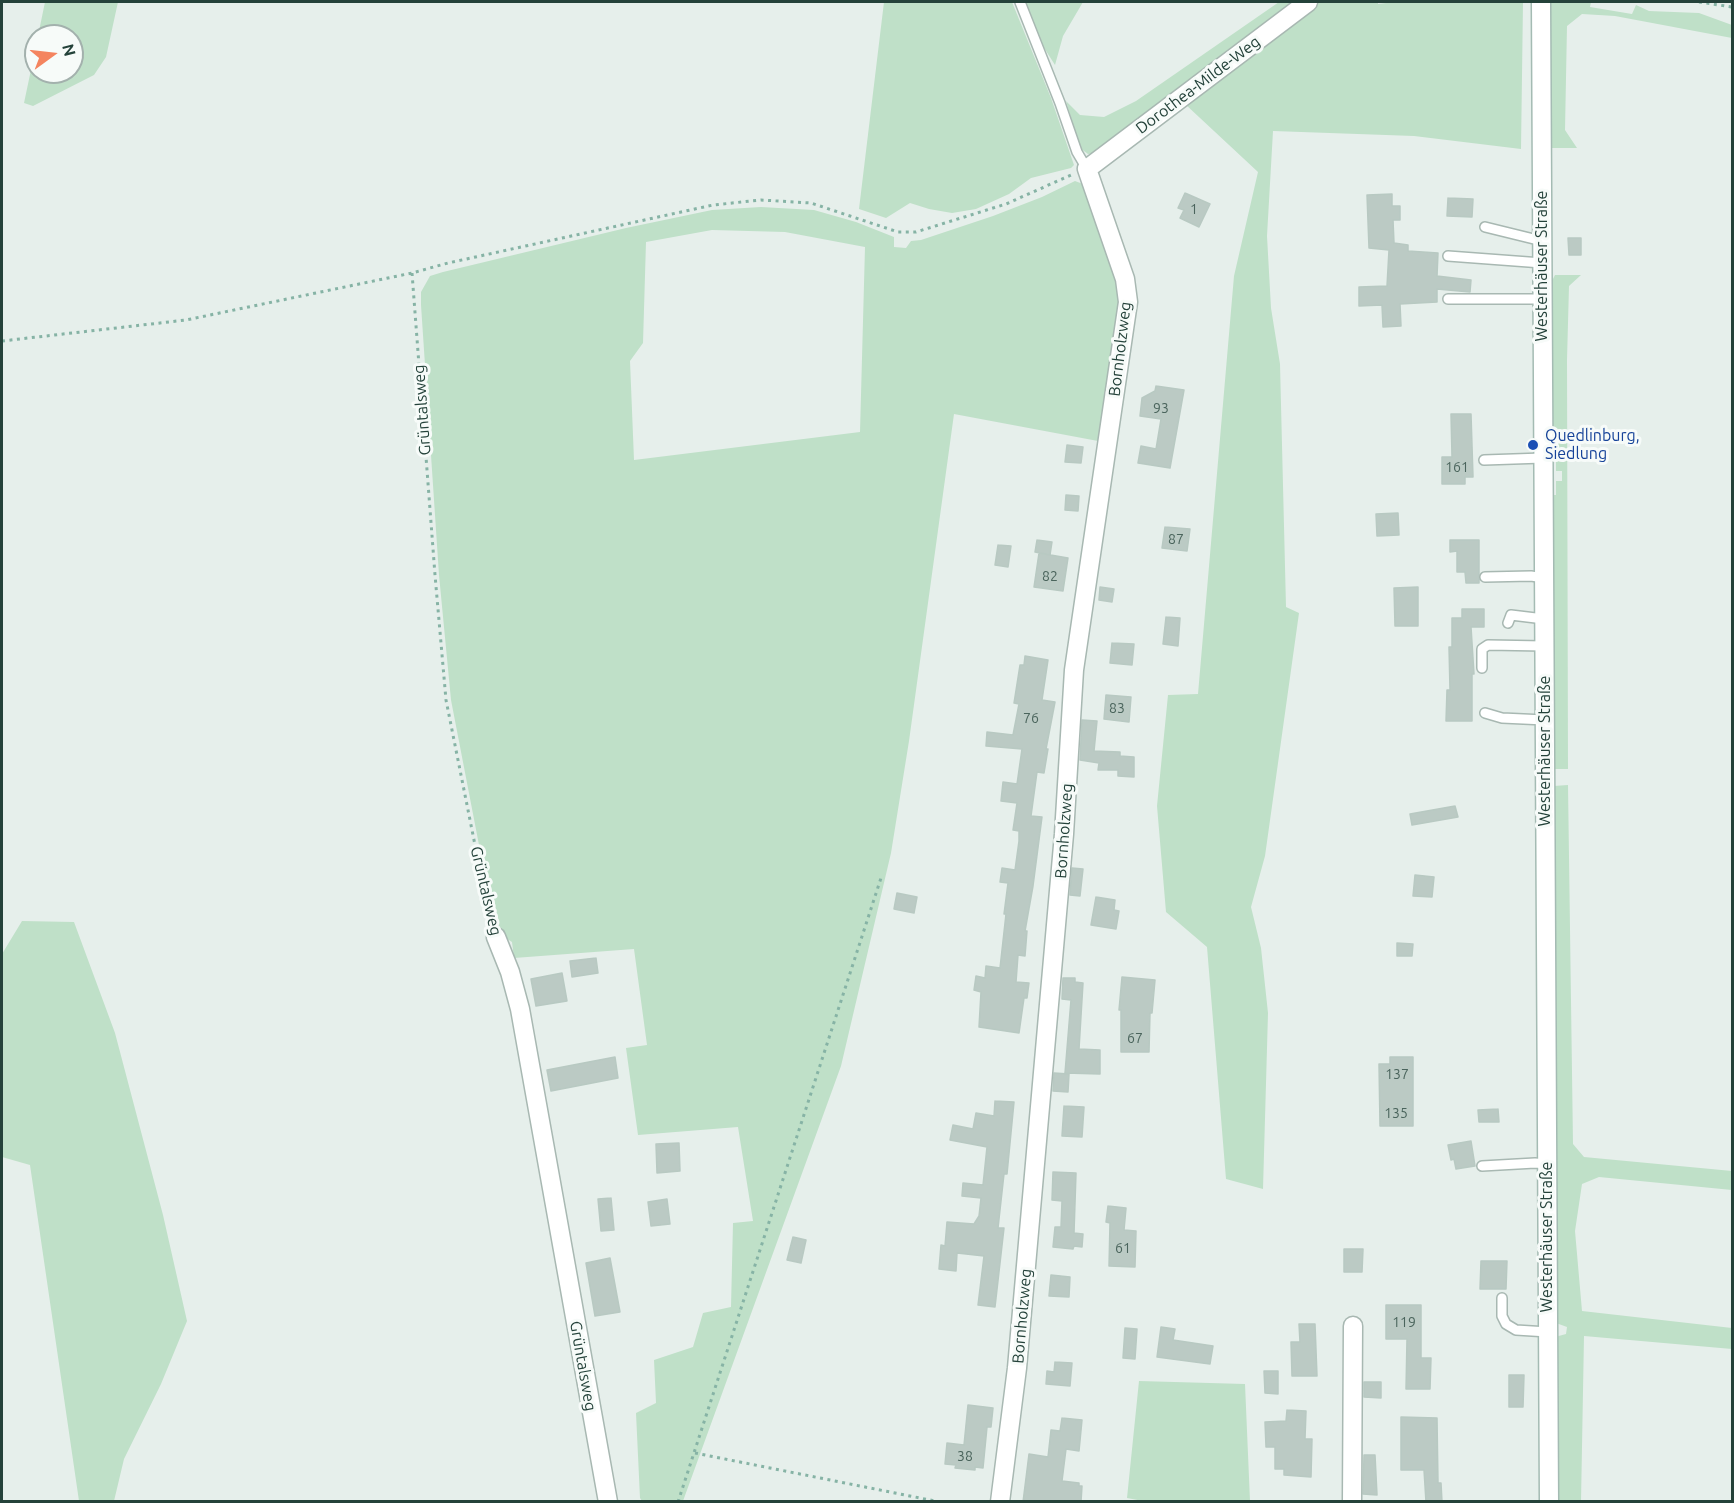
<!DOCTYPE html>
<html>
<head>
<meta charset="utf-8">
<style>
	body { margin:0 }
	#map { position:relative; width:1734px; height:1503px; overflow:hidden; background:#e6efeb; font-family:Ubuntu,sans-serif }
	canvas { display:block }
	.frame { position:absolute; inset:0; border:3px solid #24423a; pointer-events:none }
	.north { position:absolute; left:24px; top:24px; width:60px; height:60px; box-sizing:border-box; background:#f7fbf9; border:2px solid #a3b1ad; border-radius:50%; rotate:75deg; font-size:16px; font-weight:700; line-height:24px; text-align:center; color:#24423a }
	.north::after { content:''; display:block; margin:auto; width:21px; height:27px; background:#f4845f; clip-path:polygon(50% 0,100% 100%,50% 72%,0 100%) }
</style>
</head>
<body>
<div id="map">
<canvas width="1734" height="1503"></canvas>
<div class="frame"></div>
<div class="north">N</div>
</div>
<script>
const c = document.querySelector('canvas').getContext('2d');
c.lineJoin = 'round';
function fill(path, color) {
  c.fillStyle = color;
  c.fill(path, 'evenodd');
}
function toPath(rows) {
  const path = new Path2D();
  for (const r of rows) {
    path.moveTo(r[0], r[1]);
    for (let i = 2; i < r.length; i += 2) path.lineTo(r[i], r[i + 1]);
  }
  return path;
}
function stroke(path, color, width, dash) {
  c.strokeStyle = color;
  c.lineWidth = width;
  c.lineCap = dash ? 'butt' : 'round';
  c.setLineDash(dash || []);
  c.stroke(path);
}
function label(font, color, halo, rows, align = 'center') {
  c.font = font + ' Ubuntu,sans-serif';
  c.lineWidth = 6;
  c.setLineDash([]);
  c.textBaseline = 'middle';
  c.strokeStyle = halo;
  c.fillStyle = color;
  for (const [text, x, y, turn = 0] of rows) {
    c.save();
    c.translate(x, y);
    c.rotate((+turn || 0) * Math.PI / 180);
    c.textAlign = isNaN(turn) ? turn : align;
    if (halo) c.strokeText(text, 0, 0);
    c.fillText(text, 0, 0);
    c.restore();
  }
}
fill(toPath([
	[45,2,118,2,106,57,94,75,33,106,24,103,36,46,36,72,72,72,72,36,38,36],
	[884,2,1012,2,1051,98,1074,165,1071,168,1031,178,1009,194,976,209,952,213,929,209,910,203,886,218,859,209],
	[1025,2,1083,2,1063,36,1055,65,1041,43],
	[1279,2,1293,2,1098,153,1088,154,1080,148,1066,101,1080,115,1104,117,1136,101],
	[1320,2,1378,2,1378,4,1386,3,1387,2,1523,2,1521,149,1414,136,1273,131,1267,236,1271,308,1280,364,1286,607,1299,613,1265,856,1251,907,1261,948,1268,1013,1263,1189,1226,1179,1207,947,1166,912,1157,806,1168,695,1198,694,1234,276,1258,172,1185,104],
	[1550,2,1591,2,1590,7,1632,14,1636,5,1649,11,1699,13,1732,25,1732,38,1615,16,1582,14,1567,26,1565,130,1577,148,1549,148],
	[1075,181,1083,184,1119,286,1123,311,1116,365,1108,374,1098,441,954,414,909,741,891,853,841,1066,683,1501,642,1501,640,1498,636,1413,656,1403,654,1360,693,1347,703,1313,731,1307,733,1223,753,1221,738,1127,638,1135,626,1048,647,1045,634,949,514,958,512,942,498,933,479,845,451,700,439,575,421,305,421,292,430,276,443,272,626,228,712,210,761,207,814,210,856,222,894,237,894,247,906,248,911,241,921,240,993,216,1042,197],
	[712,230,785,232,865,247,860,432,634,460,630,361,643,343,646,242],
	[1555,275,1581,275,1569,286,1567,360,1568,769,1553,769,1552,495,1556,495,1556,481,1562,481,1562,471,1556,471,1556,459,1551,459,1551,283],
	[1568,785,1573,1144,1584,1157,1732,1171,1732,1190,1599,1177,1582,1184,1575,1231,1582,1311,1732,1328,1732,1349,1584,1336,1581,1502,1556,1501,1555,1337,1566,1334,1567,1327,1556,1323,1554,786],
	[22,921,74,922,115,1033,163,1215,187,1321,161,1384,124,1459,114,1501,79,1501,30,1165,2,1157,2,954],
	[1139,1381,1245,1384,1250,1501,1148,1502,1127,1498]
]), '#bfe0c8');
const building = toPath([
	[1185,193,1210,204,1199,227,1180,218,1184,210,1178,208,1185,193],
	[1392,194,1392,206,1400,206,1400,220,1393,220,1394,243,1408,245,1408,251,1438,253,1437,276,1471,280,1470,292,1437,289,1437,302,1400,304,1401,326,1383,327,1382,305,1359,306,1359,287,1387,286,1389,250,1369,248,1367,195,1392,194],
	[1448,198,1473,199,1472,217,1447,216,1448,198],
	[1568,238,1581,238,1581,255,1569,255,1568,238],
	[1156,386,1184,390,1170,468,1138,463,1141,446,1156,449,1161,419,1140,416,1142,398,1155,391,1156,386],
	[1451,414,1471,414,1473,477,1465,477,1465,484,1442,484,1442,457,1452,457,1451,414],
	[1067,445,1083,447,1081,463,1065,462,1067,445],
	[1066,495,1079,496,1078,511,1065,510,1066,495],
	[1398,513,1399,535,1377,536,1376,514,1398,513],
	[1165,527,1190,529,1187,551,1162,548,1165,527],
	[1037,540,1052,542,1050,555,1035,552,1037,540],
	[1450,540,1479,540,1479,583,1466,583,1465,572,1457,572,1457,551,1450,552,1450,540],
	[998,545,1011,546,1008,567,995,565,998,545],
	[1039,553,1068,558,1063,591,1034,587,1039,553],
	[1100,587,1114,589,1112,602,1099,600,1100,587],
	[1418,587,1418,626,1395,626,1394,588,1418,587],
	[1462,609,1484,609,1484,627,1471,627,1474,674,1472,674,1472,721,1446,721,1447,690,1450,690,1449,647,1452,647,1452,618,1462,618,1462,609],
	[1166,617,1180,618,1178,646,1163,644,1166,617],
	[1112,643,1134,644,1132,665,1110,663,1112,643],
	[1025,656,1048,660,1042,700,1055,702,1046,749,1048,749,1044,773,1037,772,1031,816,1042,817,1033,886,1025,931,1027,931,1025,956,1018,955,1016,982,1029,983,1027,998,1024,998,1019,1033,979,1027,981,992,974,990,976,976,985,978,986,966,1000,968,1006,914,1004,914,1008,883,1000,882,1002,868,1015,870,1019,841,1019,831,1013,830,1017,803,1001,801,1003,782,1017,784,1022,749,986,746,987,732,1013,735,1019,704,1014,703,1020,665,1024,665,1025,656],
	[1106,695,1131,697,1129,722,1104,719,1106,695],
	[1082,720,1097,721,1094,751,1120,752,1120,756,1134,757,1134,777,1118,776,1118,770,1098,770,1099,763,1080,760,1082,720],
	[1455,806,1458,817,1412,825,1410,814,1455,806],
	[1072,868,1083,869,1080,896,1070,895,1072,868],
	[1415,875,1434,877,1432,897,1413,896,1415,875],
	[897,893,917,897,914,913,894,909,897,893],
	[1096,897,1115,900,1114,910,1119,911,1116,929,1091,925,1096,897],
	[1397,943,1413,944,1412,956,1397,956,1397,943],
	[596,958,598,973,572,977,570,961,596,958],
	[562,973,567,1001,536,1006,531,979,562,973],
	[1122,977,1155,980,1152,1013,1150,1013,1149,1052,1121,1052,1121,1010,1119,1010,1122,977],
	[1063,978,1075,978,1075,982,1083,983,1079,1049,1100,1050,1100,1074,1065,1073,1071,1000,1062,999,1063,978],
	[615,1057,618,1078,551,1091,547,1070,615,1057],
	[1390,1057,1413,1057,1413,1126,1380,1126,1379,1064,1390,1064,1390,1057],
	[1054,1073,1069,1074,1068,1092,1053,1091,1054,1073],
	[995,1101,1014,1102,1007,1174,1004,1174,998,1228,1004,1228,995,1307,978,1305,984,1256,957,1253,956,1271,939,1269,941,1245,945,1246,947,1222,974,1224,979,1216,981,1198,962,1196,963,1183,983,1185,987,1147,950,1140,953,1125,973,1129,976,1113,994,1116,995,1101],
	[1064,1106,1084,1107,1082,1137,1062,1136,1064,1106],
	[1498,1109,1499,1122,1479,1122,1478,1110,1498,1109],
	[1471,1141,1475,1166,1456,1169,1454,1159,1451,1160,1448,1145,1471,1141],
	[679,1143,680,1171,657,1173,656,1144,679,1143],
	[1053,1172,1076,1173,1074,1233,1083,1234,1082,1247,1074,1246,1073,1249,1053,1247,1055,1227,1061,1227,1062,1201,1052,1200,1053,1172],
	[611,1198,614,1230,601,1231,598,1199,611,1198],
	[667,1199,670,1224,651,1226,648,1202,667,1199],
	[1108,1206,1126,1208,1124,1230,1136,1231,1135,1267,1109,1266,1110,1223,1106,1222,1108,1206],
	[793,1237,806,1240,801,1263,787,1260,793,1237],
	[1344,1249,1363,1249,1362,1272,1344,1272,1344,1249],
	[610,1258,620,1312,595,1316,586,1263,610,1258],
	[1481,1261,1507,1261,1506,1289,1480,1289,1481,1261],
	[1051,1275,1070,1277,1069,1297,1049,1296,1051,1275],
	[1386,1305,1421,1305,1421,1358,1431,1358,1430,1389,1406,1389,1407,1339,1386,1339,1386,1305],
	[1299,1324,1315,1324,1317,1376,1292,1376,1291,1342,1300,1342,1299,1324],
	[1161,1327,1175,1329,1173,1340,1213,1346,1210,1364,1157,1357,1161,1327],
	[1125,1328,1137,1329,1135,1359,1123,1358,1125,1328],
	[1055,1362,1072,1363,1070,1386,1046,1384,1047,1371,1054,1372,1055,1362],
	[1264,1371,1278,1371,1278,1394,1265,1393,1264,1371],
	[1509,1375,1524,1375,1523,1407,1509,1407,1509,1375],
	[1364,1382,1381,1382,1381,1398,1364,1397,1364,1382],
	[968,1405,993,1408,991,1427,987,1427,983,1468,975,1467,975,1470,955,1468,956,1465,945,1464,947,1443,964,1445,968,1405],
	[1287,1410,1306,1411,1305,1439,1312,1439,1311,1477,1284,1475,1284,1469,1275,1469,1275,1447,1266,1447,1265,1422,1286,1421,1287,1410],
	[1401,1417,1437,1418,1438,1483,1441,1483,1442,1502,1426,1502,1424,1470,1401,1470,1401,1417],
	[1062,1418,1082,1420,1079,1451,1066,1449,1062,1481,1079,1483,1079,1486,1082,1486,1081,1502,1023,1502,1029,1454,1048,1457,1051,1430,1060,1431,1062,1418],
	[1364,1455,1375,1455,1377,1495,1363,1494,1364,1455]
]);
fill(building, '#bbcac4');
stroke(building, '#b8c9c2', 1.5);
const service = toPath([
	[1020,2,1060,103,1077,152,1087,169],
	[1485,227,1542,241],
	[1448,256,1542,263],
	[1448,299,1542,299],
	[1484,460,1543,458],
	[1485,577,1531,576,1544,578],
	[1508,623,1511,615,1544,619],
	[1482,668,1482,649,1488,645,1544,646],
	[1485,713,1502,718,1545,720],
	[1482,1166,1535,1163,1547,1164],
	[1502,1298,1502,1316,1506,1324,1516,1330,1548,1332]
]);
const minor = toPath([
	[496,937,510,972,520,1009,608,1502],
	[1000,1502,1017,1368,1064,834,1074,670,1128,302,1125,279,1087,169,1308,2],
	[1352,1502,1353,1326]
]);
const secondary = toPath([
	[1541,2,1549,1502]
]);
stroke(service, '#a8b8b2', 12);
stroke(minor, '#a8b8b2', 21);
stroke(secondary, '#a4bbb3', 21);
stroke(toPath([
	[1699,2,1732,7],
	[412,273,435,575,446,700,476,850,493,923],
	[2,341,186,320,412,273,448,263,713,205,761,200,811,203,898,232,916,232,1006,204,1071,175],
	[695,1453,940,1502],
	[678,1502,881,878]
]), '#86b3a5', 3, [3, 4.5]);
stroke(service, '#fff', 9);
stroke(minor, '#fff', 18);
stroke(secondary, '#fff', 18);
for (const [x, y, r, color] of [
	[1533,445,6,"#1a4fb4"]
]) {
  const dot = new Path2D();
  dot.arc(x, y, r, 0, 2 * Math.PI);
  c.fillStyle = color;
  c.fill(dot);
  stroke(dot, '#f7fbf9', 2);
}
label('14px', '#4a645c', null, [
	["1",1194,209],
	["93",1161,408],
	["161",1457,467],
	["87",1176,539],
	["82",1050,576],
	["83",1117,708],
	["76",1031,718],
	["67",1135,1038],
	["137",1397,1074],
	["135",1396,1113],
	["61",1123,1248],
	["119",1404,1322],
	["38",965,1456]
]);
label('16px', '#24423a', '#f7fbf9', [
	["Dorothea-Milde-Weg",1198,85,-37],
	["Westerhäuser Straße",1542,266,-90],
	["Bornholzweg",1120,349,-83],
	["Grüntalsweg",422,410,-94],
	["Westerhäuser Straße",1545,751,-90],
	["Bornholzweg",1064,831,-86],
	["Grüntalsweg",486,891,77],
	["Westerhäuser Straße",1547,1237,-90],
	["Bornholzweg",1022,1316,-85],
	["Grüntalsweg",583,1366,80]
]);
label('16px', '#164399', '#f7fbf9', [
	["Quedlinburg,",1545,436],
	["Siedlung",1545,454]
], 'left');
</script>
</body>
</html>
